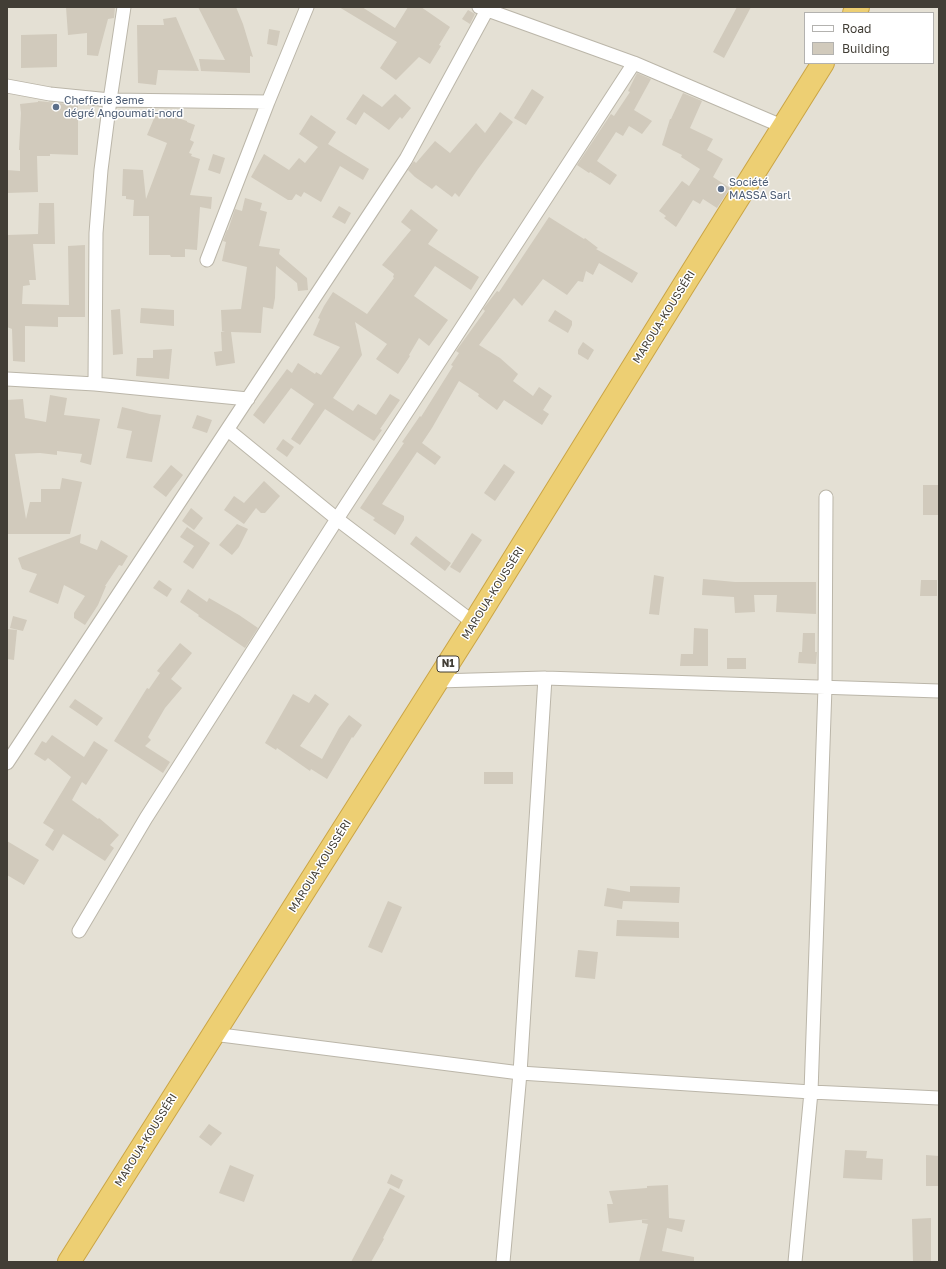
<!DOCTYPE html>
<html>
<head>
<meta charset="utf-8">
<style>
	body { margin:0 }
	#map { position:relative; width:946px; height:1269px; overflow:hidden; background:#f1eee5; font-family:"Golos Text",sans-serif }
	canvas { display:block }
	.frame { position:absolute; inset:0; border:8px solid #423e36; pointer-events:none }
	.legend { position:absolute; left:804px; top:12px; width:130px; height:52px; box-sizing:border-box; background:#fff; border:1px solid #b3b2af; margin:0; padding:5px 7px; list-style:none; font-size:12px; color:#423e36 }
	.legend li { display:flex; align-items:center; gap:8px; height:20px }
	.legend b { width:20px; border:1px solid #b3b2af }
</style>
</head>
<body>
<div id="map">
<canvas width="946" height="1269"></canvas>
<div class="frame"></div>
<ul class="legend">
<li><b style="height:5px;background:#fff"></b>Road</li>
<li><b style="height:11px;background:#d1cabc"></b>Building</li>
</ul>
</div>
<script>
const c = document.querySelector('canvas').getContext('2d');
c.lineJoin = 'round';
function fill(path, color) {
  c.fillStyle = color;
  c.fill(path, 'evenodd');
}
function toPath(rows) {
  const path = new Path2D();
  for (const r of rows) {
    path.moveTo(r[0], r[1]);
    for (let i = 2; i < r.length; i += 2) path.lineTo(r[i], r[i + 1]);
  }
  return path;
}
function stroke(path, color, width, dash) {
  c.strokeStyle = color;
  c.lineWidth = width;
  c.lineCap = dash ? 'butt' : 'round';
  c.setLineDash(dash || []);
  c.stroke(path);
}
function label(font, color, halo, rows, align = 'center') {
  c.font = font + ' "Golos Text",sans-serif';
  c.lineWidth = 3;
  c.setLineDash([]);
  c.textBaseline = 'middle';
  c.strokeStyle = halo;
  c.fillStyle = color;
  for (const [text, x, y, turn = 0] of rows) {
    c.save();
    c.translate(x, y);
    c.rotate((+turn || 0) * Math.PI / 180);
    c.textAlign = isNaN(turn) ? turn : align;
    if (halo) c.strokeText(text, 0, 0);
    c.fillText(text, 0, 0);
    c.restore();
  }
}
fill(toPath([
	[7,7,939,7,939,1262,7,1262],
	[805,13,933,13,933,63,805,63]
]), '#e4e0d4');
fill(toPath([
	[66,7,99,8,115,7,114,18,108,19,98,56,87,55,87,33,68,35],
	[198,7,236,7,243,24,253,57,250,56,250,73,201,71,199,59,225,60],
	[339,7,362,7,395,28,408,7,421,7,450,27,439,45,441,46,430,64,419,57,396,80,380,68,397,42],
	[737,7,751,7,724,58,713,52],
	[468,10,475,14,470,24,462,19],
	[176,17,199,71,158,70,156,85,138,83,137,25,164,25,163,19],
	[269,29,280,31,277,46,267,44],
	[57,34,57,67,21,68,21,35],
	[637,73,651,79,634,110,652,121,642,134,629,126,623,136,616,132,597,161,617,175,610,185,590,172,589,173,577,165,611,114,614,116,630,92,628,91],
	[532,89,544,97,526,125,514,118],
	[683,93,702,101,690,128,713,139,707,150,723,159,713,177,730,188,717,208,703,199,700,204,693,200,676,227,664,218,666,216,659,211,682,181,689,186,700,169,681,157,682,155,662,145,670,119,671,119],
	[363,94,382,107,395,94,411,108,402,119,400,117,389,130,364,112,356,125,346,119],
	[38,101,78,105,78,155,50,154,50,156,37,156,38,192,7,193,7,170,20,171,20,150,19,150,21,113,20,104,38,102],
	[500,112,513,122,478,169,459,197,455,193,452,197,436,185,432,189,415,177,408,170,414,161,416,163,435,141,450,153,476,123,485,133],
	[165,114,187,121,187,122,195,125,190,140,194,142,189,153,192,154,191,156,200,159,190,195,212,197,211,209,200,207,197,250,185,249,185,257,171,257,170,255,149,255,149,216,133,216,134,200,126,199,126,196,122,196,123,169,143,170,146,199,167,143,147,135,155,116,164,119],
	[311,115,336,132,328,144,369,169,363,180,340,166,321,202,304,192,301,197,296,194,292,200,288,200,251,177,264,154,289,170,299,158,305,163,318,147,299,134],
	[213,154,225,158,220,174,208,170],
	[245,198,262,203,260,210,267,212,259,246,280,249,279,254,307,278,308,290,298,291,297,283,276,266,275,298,273,309,263,307,261,333,231,332,235,363,216,366,214,352,222,351,221,332,225,331,222,331,221,310,241,309,247,267,222,261,226,242,223,241,227,230,228,230,235,209,242,211],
	[39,203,54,203,55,244,33,244,36,280,29,280,30,285,23,286,22,304,69,305,68,246,85,245,85,317,58,317,58,327,25,326,25,362,13,361,12,329,7,327,7,235,38,234],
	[339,206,351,213,345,224,332,217],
	[411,209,438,230,428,244,479,277,471,290,435,266,414,296,448,320,429,346,419,338,409,355,410,356,398,374,376,359,387,344,355,322,362,355,333,398,353,411,358,404,376,415,390,394,400,400,380,429,382,430,374,441,325,409,300,445,291,439,314,404,291,388,264,424,253,415,287,369,292,373,298,363,315,374,316,372,321,375,340,347,313,335,320,319,318,318,324,306,333,292,367,314,394,278,393,277,394,274,382,265,411,230,401,222],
	[549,217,584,239,585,238,598,248,596,249,638,273,632,283,599,263,593,275,586,271,583,282,578,281,567,295,543,279,522,306,514,298,479,345,500,358,518,374,513,381,533,396,539,387,552,396,543,410,549,414,542,425,504,400,497,410,478,396,479,394,459,381,432,428,422,443,441,457,435,465,417,452,382,504,404,516,404,520,395,535,373,520,375,518,360,508,404,443,402,442,420,416,421,417,453,366,451,365,459,353,456,351,485,311,483,309,497,291,499,292],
	[141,308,174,310,174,326,140,323],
	[120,309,123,354,113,355,111,310],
	[555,310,572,321,572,325,568,333,548,321],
	[583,342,594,350,588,360,578,354,578,350],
	[172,349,169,379,136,376,137,358,153,358,153,350],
	[50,395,67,398,64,415,100,419,91,465,80,462,82,454,57,451,57,455,40,453,15,454,26,519,30,502,41,502,41,489,60,489,62,478,82,482,70,534,7,534,7,438,8,438,7,400,23,399,25,418,46,422],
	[122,407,150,414,161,415,152,462,126,458,132,431,117,428],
	[197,415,212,420,207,433,192,428],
	[283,439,294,447,287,457,276,449],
	[504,464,515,472,495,501,484,493],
	[171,465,183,475,166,497,153,487],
	[264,481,280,496,265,513,261,513,256,508,244,524,224,510,234,496,244,503],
	[923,485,939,485,939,515,923,515],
	[191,508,203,518,194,530,182,521],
	[237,524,248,529,239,547,232,555,219,545],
	[187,527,210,543,193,569,183,562,194,546,180,537],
	[472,533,482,540,460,573,450,567],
	[81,534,80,543,97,550,101,540,128,556,122,566,119,565,105,586,106,586,98,605,85,625,74,618,74,613,85,596,64,585,58,604,29,592,37,574,22,569,18,558],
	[416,536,451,563,445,571,410,544],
	[654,575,664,577,659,615,649,614],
	[703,579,735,582,816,582,816,614,776,612,777,595,754,595,755,612,735,613,734,597,702,595],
	[159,580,172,589,167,597,153,588],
	[921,580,937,580,937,596,920,596],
	[188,589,207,602,209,598,239,615,258,628,245,648,198,616,199,615,180,602],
	[13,616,27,620,23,631,10,628],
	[694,628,708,629,708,666,680,666,681,654,693,654],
	[7,629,17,630,14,660,7,659],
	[803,633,815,633,815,652,817,652,816,664,798,663,799,652,802,652],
	[180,643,192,653,171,679,182,688,165,708,148,737,151,740,145,746,170,762,163,773,114,741,147,688,149,689,160,673,157,671],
	[727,658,746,658,746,669,727,669],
	[293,694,309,703,315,694,329,704,300,746,322,759,339,728,349,715,362,725,353,738,352,737,327,779,311,769,310,771,277,748,276,750,265,743],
	[75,699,103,718,97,726,69,707],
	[52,735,84,757,94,741,108,750,86,785,82,782,72,800,98,819,99,818,119,835,110,845,114,848,105,861,63,834,53,851,45,845,54,830,43,823,71,777,48,758,45,761,34,754,42,741,46,743],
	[484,772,513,772,513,784,484,784],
	[7,841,39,860,24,885,7,875],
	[630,886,680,887,679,903,623,901,622,909,604,906,607,888,630,892],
	[388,901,402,907,382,953,368,947],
	[617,920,679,922,679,938,616,936],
	[578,950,598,952,595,979,575,977],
	[209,1124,222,1133,211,1146,199,1137],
	[845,1150,867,1151,866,1158,883,1159,882,1180,843,1178],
	[926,1155,939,1156,939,1186,926,1186],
	[230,1165,254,1175,244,1202,219,1193],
	[391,1174,403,1180,399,1189,387,1183],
	[668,1185,669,1218,685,1220,682,1232,667,1228,662,1251,694,1257,694,1262,639,1262,648,1224,642,1223,642,1220,649,1219,609,1223,607,1204,613,1204,609,1191,647,1188,647,1186],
	[390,1188,405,1196,383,1238,384,1239,371,1262,351,1262],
	[931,1218,931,1262,913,1262,912,1219]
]), '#d1cabc');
const street = toPath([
	[479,7,634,63,784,127],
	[7,86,50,94,110,100,268,102,307,7],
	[207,260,268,102],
	[7,379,95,384,96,233,101,170,110,100,124,7],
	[95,384,248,399],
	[228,430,337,519,474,623],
	[437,681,545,678,939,691],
	[7,763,406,159,487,10,487,7],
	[79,931,146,818,337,519,634,63],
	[213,1034,520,1073,811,1092,939,1098],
	[503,1262,520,1073,545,678],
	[795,1262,811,1092,825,687,826,497]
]);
const highway = toPath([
	[854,13,858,7],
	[69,1262,474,623,682,288,823,63]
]);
stroke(street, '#bbb6a9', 15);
stroke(highway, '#cba545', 24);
stroke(street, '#fff', 13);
stroke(highway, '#edcf73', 22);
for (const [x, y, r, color] of [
	[56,107,4,"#5c6f8a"],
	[721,189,4,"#5c6f8a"]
]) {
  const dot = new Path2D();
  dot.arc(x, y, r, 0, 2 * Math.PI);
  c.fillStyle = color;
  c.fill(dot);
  stroke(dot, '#fff', 1.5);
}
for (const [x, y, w] of [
	[448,664,22]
]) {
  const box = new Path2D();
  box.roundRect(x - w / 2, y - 8, w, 16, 3);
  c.fillStyle = '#fff';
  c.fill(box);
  stroke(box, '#423e36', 1);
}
label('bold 10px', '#423e36', null, [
	["N1",448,664]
]);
label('11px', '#4e5e75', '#fff', [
	["Chefferie 3eme",64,101],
	["dégré Angoumati-nord",64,114],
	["Société",729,183],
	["MASSA Sarl",729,196]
], 'left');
label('11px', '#423e36', '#fff', [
	["MAROUA-KOUSSÉRI",664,317,-58],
	["MAROUA-KOUSSÉRI",493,593,-58],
	["MAROUA-KOUSSÉRI",320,866,-58],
	["MAROUA-KOUSSÉRI",146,1140,-58]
]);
</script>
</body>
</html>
